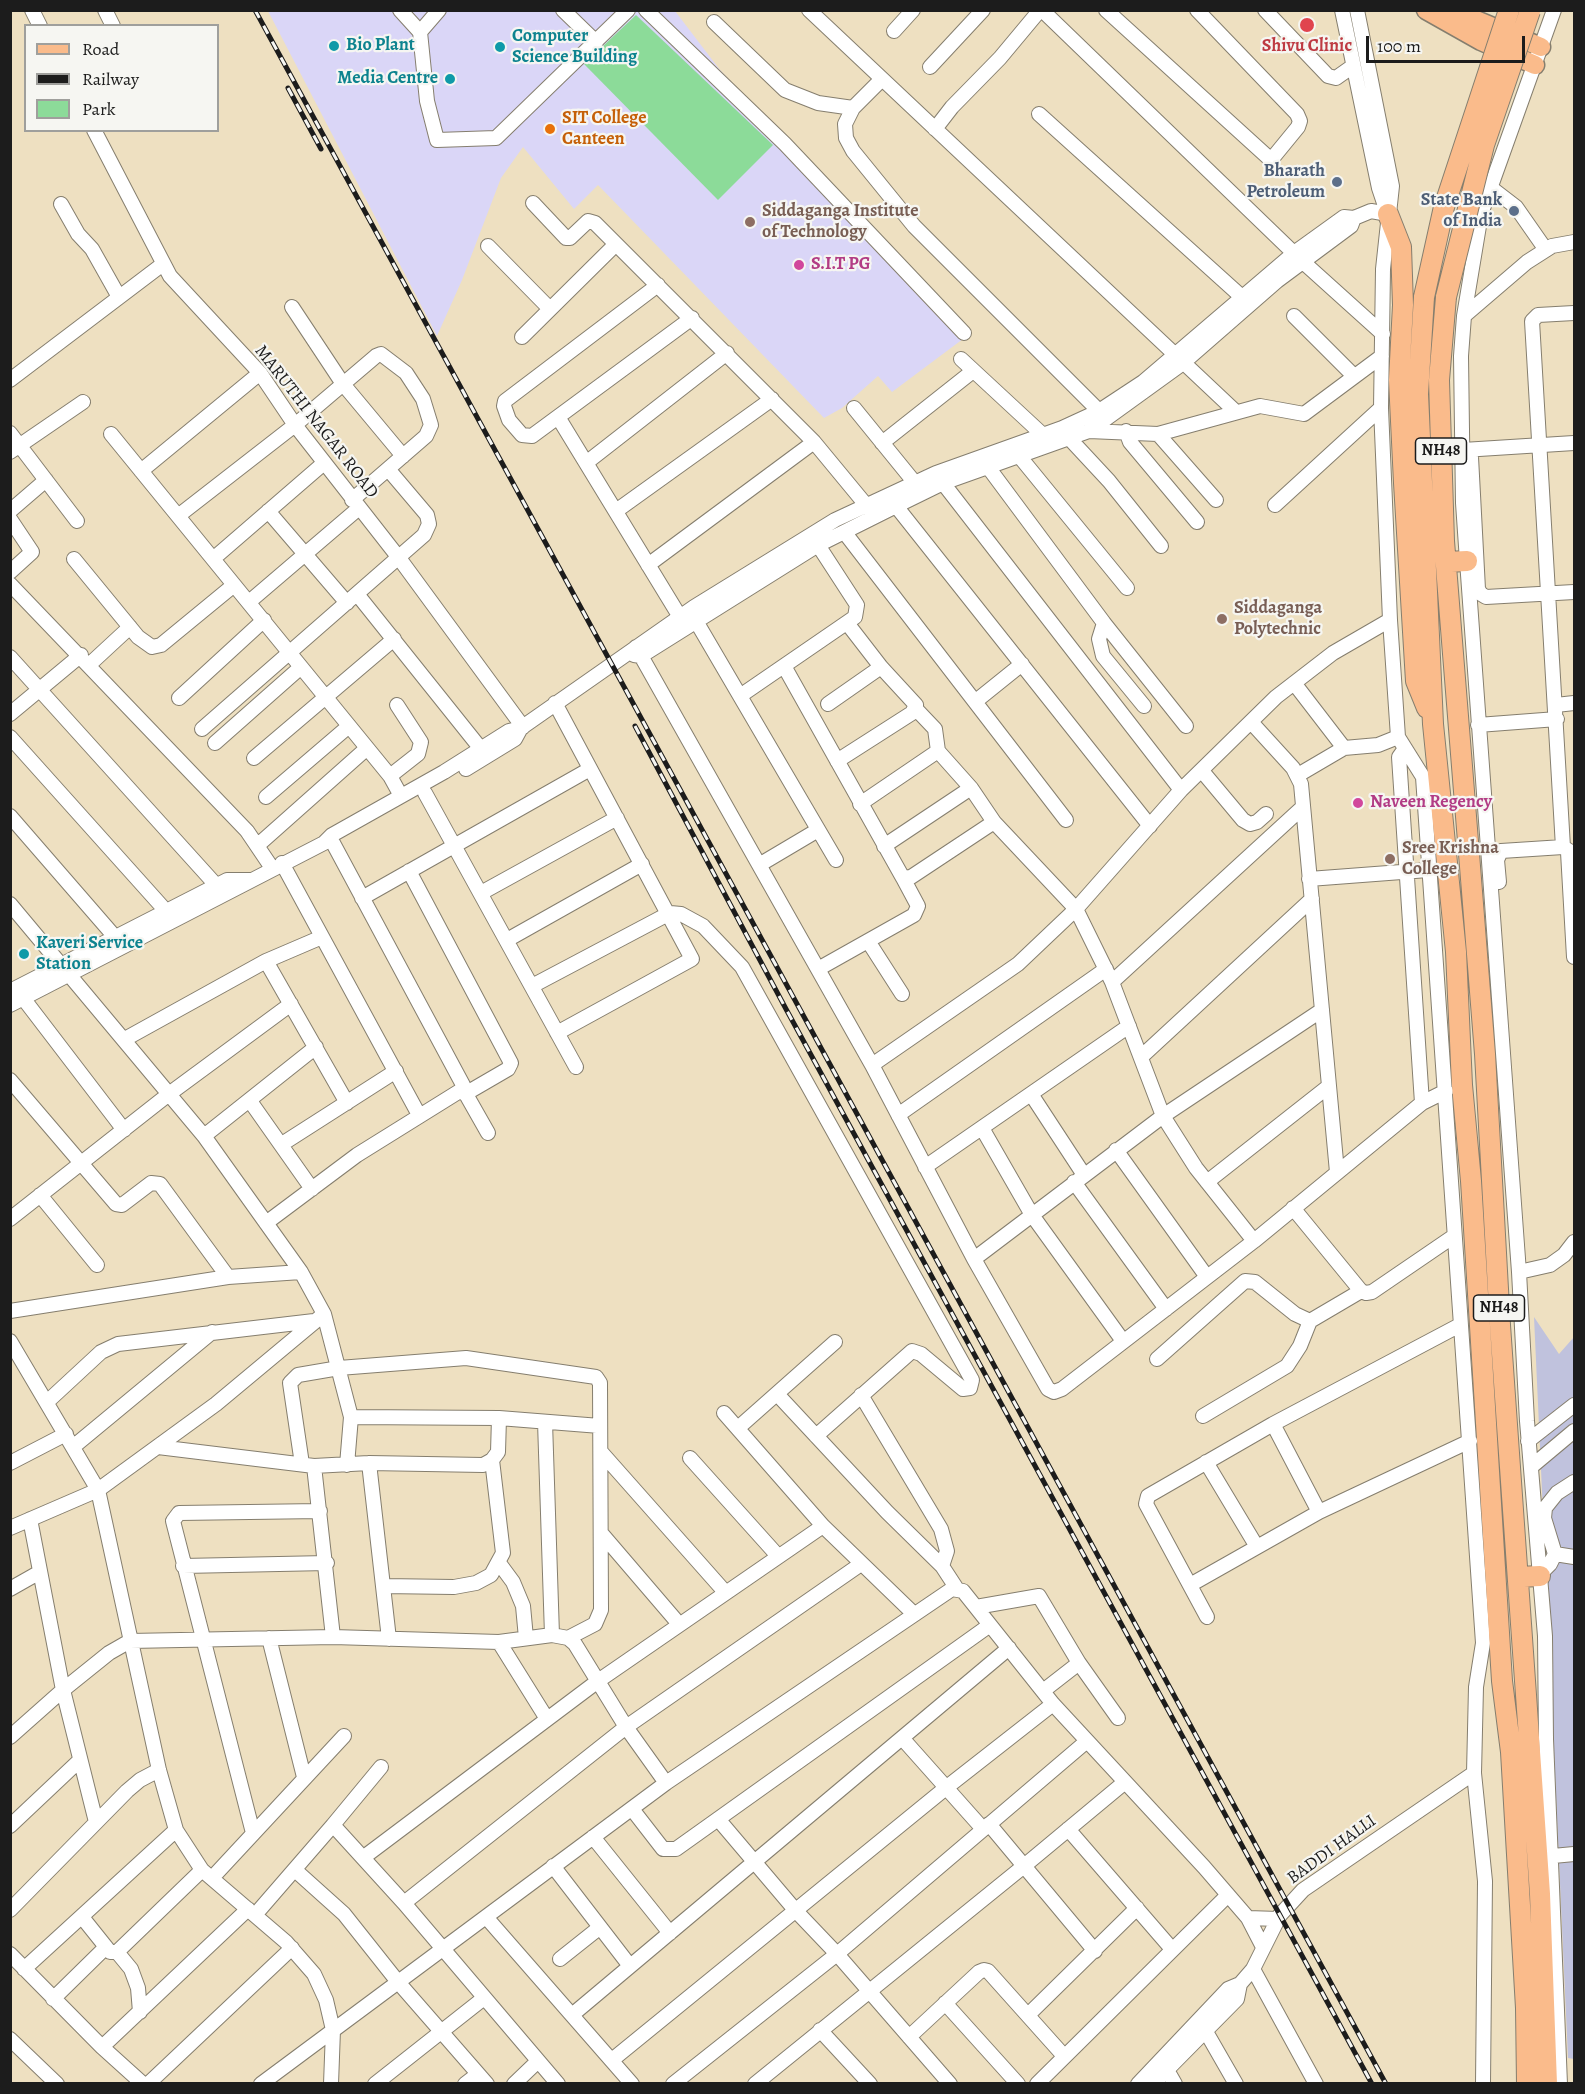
<!DOCTYPE html>
<html>
<head>
<meta charset="utf-8">
<style>
	body { margin:0 }
	#map { position:relative; width:1585px; height:2094px; overflow:hidden; background:#eee0c1; font-family:Alegreya,serif }
	canvas { display:block }
	.frame { position:absolute; inset:0; border:12px solid #1c1c1c; pointer-events:none }
	.legend { position:absolute; left:24px; top:24px; width:195px; height:108px; box-sizing:border-box; background:#f6f6f2; border:2px solid #9f9f9c; margin:0; padding:8px 10px; list-style:none; font-size:18px; color:#1c1c1c }
	.legend li { display:flex; align-items:center; gap:12px; height:30px }
	.legend b { width:30px; border:2px solid #9f9f9c }
	.scale { position:absolute; left:1366px; top:36px; width:159px; height:27px; box-sizing:border-box; border:3px solid #1c1c1c; border-top:0; padding-left:8px; font-size:18px; line-height:21px; white-space:nowrap; color:#1c1c1c; -webkit-text-stroke:4px #f6f6f2; paint-order:stroke }
</style>
</head>
<body>
<div id="map">
<canvas width="1585" height="2094"></canvas>
<div class="frame"></div>
<ul class="legend">
<li><b style="height:8px;background:#fabb8b"></b>Road</li>
<li><b style="height:8px;background:#1c1c1c"></b>Railway</li>
<li><b style="height:16px;background:#8cdb99"></b>Park</li>
</ul>
<div class="scale">100 m</div>
</div>
<script>
const c = document.querySelector('canvas').getContext('2d');
c.lineJoin = 'round';
function fill(path, color) {
  c.fillStyle = color;
  c.fill(path, 'evenodd');
}
function toPath(rows) {
  const path = new Path2D();
  for (const r of rows) {
    path.moveTo(r[0], r[1]);
    for (let i = 2; i < r.length; i += 2) path.lineTo(r[i], r[i + 1]);
  }
  return path;
}
function stroke(path, color, width, dash) {
  c.strokeStyle = color;
  c.lineWidth = width;
  c.lineCap = dash ? 'butt' : 'round';
  c.setLineDash(dash || []);
  c.stroke(path);
}
function label(font, color, halo, rows, align = 'center') {
  c.font = font + ' Alegreya,serif';
  c.lineWidth = 4.5;
  c.setLineDash([]);
  c.textBaseline = 'middle';
  c.strokeStyle = halo;
  c.fillStyle = color;
  for (const [text, x, y, turn = 0] of rows) {
    c.save();
    c.translate(x, y);
    c.rotate((+turn || 0) * Math.PI / 180);
    c.textAlign = isNaN(turn) ? turn : align;
    if (halo) c.strokeText(text, 0, 0);
    c.fillText(text, 0, 0);
    c.restore();
  }
}
fill(toPath([
	[268,11,675,11,720,70,971,333,892,392,878,376,842,408,824,418,598,185,574,209,523,147,501,178,462,280,437,336]
]), '#dad6f7');
fill(toPath([
	[1534,1317,1559,1354,1574,1337,1574,2059,1568,2058]
]), '#c0c2dd');
fill(toPath([
	[636,15,773,145,718,200,584,64]
]), '#8cdb99');
const minor = toPath([
	[32,10,40,26],
	[105,10,113,26],
	[400,10,420,32],
	[439,10,420,32,427,101,437,140,496,138,628,10],
	[563,10,596,42],
	[646,10,785,144,964,333],
	[809,10,1235,411],
	[1042,10,1302,261,1383,334],
	[1106,10,1271,160,1298,127,1300,121,1297,114,1197,10],
	[1265,10,1328,76,1336,78,1353,66],
	[1342,10,1379,188,1387,212],
	[1357,10,1392,186,1383,269,1381,408,1390,620,1398,737,1423,777,1483,1643,1476,1687,1474,1773,1485,1881,1483,2084],
	[1554,10,1481,214,1464,316,1461,356,1463,503,1467,561,1519,1272,1527,1421,1545,1636,1546,1739,1560,2084],
	[714,22,785,90,818,103,853,108],
	[894,31,913,10],
	[930,67,983,10],
	[882,79,853,108,845,124,846,138,853,151,914,226,1099,411],
	[1039,114,1243,298],
	[935,129,952,107,1000,58,1040,10],
	[94,130,170,276,260,373,295,425,399,558,523,727],
	[1490,187,1516,207,1546,250],
	[533,203,566,238,570,238,588,221,595,223,814,442,871,511],
	[61,204,78,234,92,249,119,297],
	[488,246,550,309],
	[658,285,505,401,504,406,509,420,522,435,532,436,692,318],
	[292,307,343,384,403,456],
	[1574,313,1538,315,1532,321,1563,847,1574,854],
	[1294,316,1354,376],
	[1464,316,1527,262,1552,246,1574,242],
	[522,337,616,244],
	[961,359,1043,435],
	[10,380,163,264],
	[854,408,915,483],
	[558,417,680,617],
	[1089,431,1158,434,1260,406,1304,414,1382,356],
	[1126,431,1130,442,1197,522],
	[10,433,77,521],
	[111,434,390,776,401,796],
	[1158,434,1216,500],
	[1069,438,1109,481,1161,546],
	[882,443,973,371],
	[1017,450,1020,457,1127,588],
	[1463,450,1574,443],
	[10,452,83,402],
	[1471,457,1478,589,1481,594,1486,597,1574,592],
	[586,463,727,353],
	[988,467,1104,623,1186,726],
	[141,471,260,373],
	[943,483,1181,790],
	[1275,505,1381,408],
	[896,506,1150,826],
	[10,511,46,480],
	[268,511,347,603],
	[616,511,772,399],
	[178,516,295,425,376,356,381,354,406,373,423,399,431,425,426,436,352,500],
	[10,519,32,552,10,572],
	[845,533,1066,820],
	[74,559,138,637,152,647,161,645,234,585],
	[213,559,324,463],
	[648,565,814,442],
	[10,584,247,831,272,868],
	[357,594,481,749],
	[249,602,359,508],
	[696,621,836,860],
	[1104,623,1099,639,1103,656,1144,706],
	[636,647,872,1065,974,1259,1048,1389,1054,1392,1062,1389,1254,1241,1422,1103,1446,1091],
	[634,655,641,656,818,545,896,506,943,483,1089,431,1183,363,1277,281,1351,226,1354,218],
	[10,657,216,885],
	[90,664,130,627],
	[784,666,903,878,911,877,994,822,1076,909,1112,982,1163,1116,1196,1168,1254,1241],
	[1294,683,1344,748],
	[740,696,855,617,857,605,818,545],
	[179,698,264,620],
	[976,701,1022,664],
	[555,703,692,959,557,1033],
	[828,704,881,667],
	[1556,705,1574,703],
	[915,708,935,729,938,751,971,788,994,822],
	[10,714,81,655],
	[1251,722,1293,768,1301,784,1337,1172],
	[1478,725,1557,719],
	[202,729,424,535,429,524,427,515,388,469],
	[10,737,166,911],
	[215,743,301,667],
	[1404,750,1399,757,1422,1103],
	[254,758,394,639],
	[837,761,912,713,916,705,881,667,847,623],
	[466,769,515,739,521,728],
	[1202,771,1243,820,1250,824,1257,822,1266,814],
	[1298,775,1344,748,1378,745,1398,737],
	[390,776,418,754,421,742,397,705],
	[425,793,576,1067],
	[266,797,349,726],
	[860,804,938,751],
	[10,816,115,937],
	[258,845,366,749],
	[884,846,971,788],
	[1568,852,1574,957],
	[282,863,419,1115],
	[759,865,818,830],
	[409,871,511,1063,508,1069,465,1094],
	[1309,879,1428,870],
	[1499,882,1497,860,1501,851,1563,847],
	[481,893,617,818],
	[362,898,590,769],
	[10,904,204,1136,301,1272,324,1314,351,1417,499,1418,600,1426],
	[507,940,642,864],
	[868,941,902,994],
	[266,961,347,1103],
	[818,969,914,915,918,906,903,878],
	[1112,982,1303,807],
	[532,986,670,913,681,914,703,926,742,967,972,1380,970,1388,963,1389,921,1354,912,1351,816,1436],
	[10,991,227,880,250,880],
	[23,998,124,1130],
	[10,1005,324,843,332,835,444,772,509,731,521,728,694,607,835,520,936,473,1062,428,1099,411,1143,382,1294,253,1344,217,1354,218,1371,211,1388,214],
	[125,1039,266,961,322,937],
	[1141,1057,1312,899],
	[872,1065,1018,964,1076,909,1181,790,1276,697,1333,653,1390,620],
	[10,1080,116,1204,122,1205,151,1183,160,1184,228,1277],
	[463,1089,488,1133],
	[1031,1094,1084,1175],
	[250,1101,312,1189],
	[898,1115,1106,969],
	[982,1128,1032,1215,1123,1341],
	[204,1136,316,1047],
	[282,1144,396,1071],
	[1116,1150,1207,1277],
	[925,1167,1129,1026],
	[1074,1182,1166,1309],
	[1207,1182,1329,1086],
	[40,1195,97,1265],
	[1293,1208,1361,1291,1366,1293,1372,1292,1454,1236],
	[10,1219,169,1094,291,1004],
	[266,1223,357,1155,463,1089,463,1085,333,843],
	[974,1259,1163,1116,1322,1010],
	[1519,1272,1550,1265,1564,1255,1574,1242],
	[10,1311,228,1277,301,1272],
	[10,1341,98,1490,159,1770,176,1830,202,1870,286,1942,314,1974,326,2000,333,2030,331,2084],
	[1157,1359,1245,1281,1255,1282,1295,1314,1310,1321,1361,1291],
	[777,1394,887,1512,942,1566,957,1589],
	[861,1395,941,1529,947,1551,942,1566],
	[47,1402,101,1352,118,1344,314,1321],
	[724,1413,823,1526,914,1614],
	[1203,1416,1287,1366,1300,1346,1310,1321],
	[545,1422,552,1635],
	[1273,1424,1319,1512],
	[738,1428,835,1342],
	[1528,1441,1574,1405],
	[73,1447,212,1332],
	[158,1447,314,1466,369,1463,483,1465,492,1460,498,1452,499,1418],
	[601,1452,725,1592],
	[690,1458,778,1556],
	[1206,1462,1257,1547],
	[10,1463,66,1434],
	[369,1463,389,1639],
	[302,1464,290,1383,298,1375,339,1368,466,1358,596,1377,600,1383,601,1610,595,1624,568,1638],
	[347,1465,351,1417],
	[314,1466,333,1637],
	[1531,1467,1574,1431],
	[30,1519,63,1690,96,1822],
	[10,1528,98,1490,216,1404,324,1314],
	[601,1533,679,1624],
	[1555,1554,1574,1557],
	[499,1563,513,1582,523,1606,526,1638],
	[183,1566,327,1563],
	[1540,1574,1550,1564,1555,1554,1544,1518,1545,1508,1557,1493,1574,1482],
	[1190,1585,1319,1512,1470,1441],
	[383,1586,454,1587,476,1583,491,1575,503,1553,492,1460],
	[10,1589,40,1572],
	[976,1607,1039,1596,1079,1663,1118,1718],
	[1207,1617,1146,1504,1148,1496,1273,1424,1460,1325],
	[269,1638,304,1777],
	[499,1642,547,1719],
	[1043,1691,1079,1663],
	[10,1737,63,1690,109,1653,130,1641,333,1637,499,1642,552,1635,568,1638,575,1644,626,1727,666,1783],
	[902,1738,983,1829],
	[632,1809,663,1849,676,1849,990,1625],
	[718,1819,796,1911,837,1954,950,2084],
	[989,1824,1095,1951],
	[333,1825,381,1767],
	[10,1826,80,1760],
	[1068,1829,1171,1948],
	[253,1833,173,1521,179,1513,320,1511],
	[593,1837,670,1933],
	[1553,1856,1574,1854],
	[364,1857,598,1681,823,1526],
	[553,1866,630,1966],
	[295,1870,344,1914,398,1982,487,2084],
	[212,1878,344,1736],
	[404,1903,626,1727,861,1564],
	[10,1910,127,1791,140,1780,159,1770],
	[255,1915,333,1825,404,1903,558,2084],
	[82,1917,110,1952,117,1952,202,1870],
	[486,1917,632,2084],
	[1248,1918,1278,1919],
	[117,1952,131,1969,138,1988,140,2012],
	[10,1954,102,2047,143,2084],
	[560,1959,599,1928],
	[24,1969,176,1830],
	[1253,1969,1316,2084],
	[53,1999,106,1947],
	[945,2003,1018,2084],
	[572,2015,1009,1648],
	[1028,2015,1137,1908],
	[820,2030,870,2084],
	[1205,2030,1236,2084],
	[909,2037,979,1972,984,1970,988,1971,1064,2056],
	[10,2039,57,2084],
	[102,2047,248,1909],
	[612,2060,947,1787,1053,1704],
	[1167,2070,1175,2084],
	[148,2084,292,1948],
	[261,2084,666,1783,952,1589,963,1591,1053,1704,1204,1867,1248,1918,1263,1947],
	[375,2084,484,1998],
	[465,2084,478,2074],
	[514,2084,538,2061],
	[673,2084,837,1954,1087,1741],
	[755,2084,1024,1866,1125,1782],
	[1037,2084,1228,1895],
	[1138,2084,1228,1989,1240,1984,1253,1969,1280,1915,1303,1890,1474,1773],
	[1153,2084,1237,1999,1240,1984]
]);
const major = toPath([
	[1426,10,1481,41,1535,65],
	[1452,10,1541,47]
]);
const highway = toPath([
	[1388,214,1401,247,1403,305,1399,380,1404,483,1416,681,1427,708],
	[1424,297,1418,394,1433,724,1456,952,1462,1085,1471,1181,1502,1681,1511,1752,1526,2008,1527,2084],
	[1446,297,1439,380,1444,541,1485,1054,1500,1325,1540,1894,1547,2084],
	[1446,562,1467,561],
	[1518,1577,1540,1576]
]);
stroke(minor, '#857e6e', 16);
stroke(major, '#857e6e', 21);
stroke(highway, '#857e6e', 22);
stroke(minor, '#fff', 14);
stroke(major, '#fabb8b', 18);
stroke(highway, '#fabb8b', 20);
const rail = toPath([
	[255,10,1386,2084],
	[288,88,321,149],
	[635,726,786,1009,1372,2084]
]);
stroke(rail, '#1c1c1c', 5);
stroke(rail, '#f6f6f2', 3, [9]);
const highwayBridge = toPath([
	[1424,297,1444,207,1509,10],
	[1446,297,1484,145,1530,11]
]);
stroke(highwayBridge, '#857e6e', 22, []);
stroke(highwayBridge, '#fabb8b', 20);
for (const [x, y, r, color] of [
	[1307,25,8,"#e0444e"],
	[334,46,6,"#0f9aa8"],
	[500,47,6,"#0f9aa8"],
	[450,79,6,"#0f9aa8"],
	[550,129,6,"#e8710a"],
	[1337,182,6,"#5c6f8a"],
	[1514,211,6,"#5c6f8a"],
	[750,222,6,"#8d6e63"],
	[799,265,6,"#d1479c"],
	[1222,619,6,"#8d6e63"],
	[1358,803,6,"#d1479c"],
	[1390,859,6,"#8d6e63"],
	[24,954,6,"#0f9aa8"]
]) {
  const dot = new Path2D();
  dot.arc(x, y, r, 0, 2 * Math.PI);
  c.fillStyle = color;
  c.fill(dot);
  stroke(dot, '#f6f6f2', 2);
}
for (const [x, y, w] of [
	[1441,451,51],
	[1499,1308,51]
]) {
  const box = new Path2D();
  box.roundRect(x - w / 2, y - 13, w, 26, 4.5);
  c.fillStyle = '#f6f6f2';
  c.fill(box);
  stroke(box, '#1c1c1c', 1.5);
}
label('bold 16px', '#1c1c1c', null, [
	["NH48",1441,451],
	["NH48",1499,1308]
]);
label('bold 18px', '#0d838f', '#f6f6f2', [
	["Computer",512,37],
	["Science Building",512,58],
	["Bio Plant",346,46],
	["Media Centre",438,79,"right"],
	["Kaveri Service",36,944],
	["Station",36,965]
], 'left');
label('bold 18px', '#be3a42', '#f6f6f2', [
	["Shivu Clinic",1307,47]
]);
label('bold 18px', '#c56008', '#f6f6f2', [
	["SIT College",562,119],
	["Canteen",562,140]
], 'left');
label('bold 18px', '#4e5e75', '#f6f6f2', [
	["Bharath",1325,172],
	["Petroleum",1325,193],
	["State Bank",1502,201],
	["of India",1502,222]
], 'right');
label('bold 18px', '#785e54', '#f6f6f2', [
	["Siddaganga Institute",762,212],
	["of Technology",762,233],
	["Siddaganga",1234,609],
	["Polytechnic",1234,630],
	["Sree Krishna",1402,849],
	["College",1402,870]
], 'left');
label('bold 18px', '#b23c85', '#f6f6f2', [
	["S.I.T PG",811,265],
	["Naveen Regency",1370,803]
], 'left');
label('18px', '#1c1c1c', '#f6f6f2', [
	["MARUTHI NAGAR ROAD",316,422,52],
	["BADDI HALLI",1332,1850,-36]
]);
</script>
</body>
</html>
